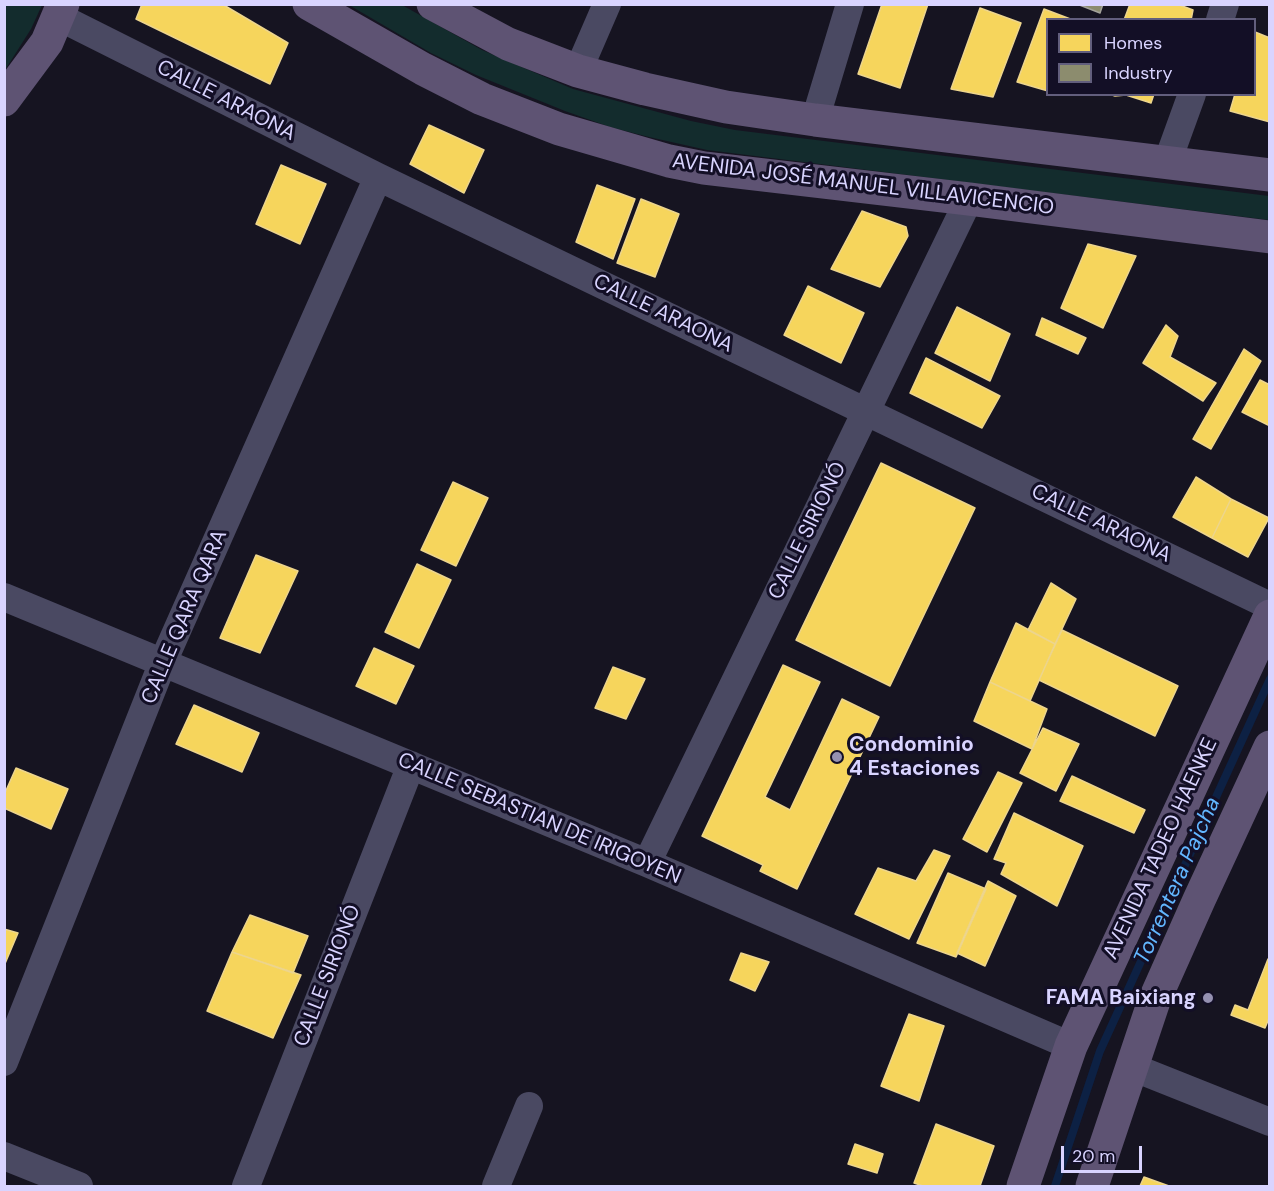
<!DOCTYPE html>
<html>
<head>
<meta charset="utf-8">
<style>
	body { margin:0 }
	#map { position:relative; width:1274px; height:1191px; overflow:hidden; background:#161421; font-family:"DM Sans",sans-serif }
	canvas { display:block }
	.frame { position:absolute; inset:0; border:6px solid #d9d4ff; pointer-events:none }
	.legend { position:absolute; left:1046px; top:18px; width:210px; height:78px; box-sizing:border-box; background:#130f26; border:2px solid #625e7d; margin:0; padding:8px 10px; list-style:none; font-size:18px; color:#d9d4ff }
	.legend li { display:flex; align-items:center; gap:12px; height:30px }
	.legend b { width:30px; border:2px solid #625e7d }
	.scale { position:absolute; left:1061px; top:1146px; width:81px; height:27px; box-sizing:border-box; border:3px solid #d9d4ff; border-top:0; padding-left:8px; font-size:18px; line-height:21px; white-space:nowrap; color:#d9d4ff; -webkit-text-stroke:4px #130f26; paint-order:stroke }
</style>
</head>
<body>
<div id="map">
<canvas width="1274" height="1191"></canvas>
<div class="frame"></div>
<ul class="legend">
<li><b style="height:16px;background:#f6d55c"></b>Homes</li>
<li><b style="height:16px;background:#8c8c6e"></b>Industry</li>
</ul>
<div class="scale">20 m</div>
</div>
<script>
const c = document.querySelector('canvas').getContext('2d');
c.lineJoin = 'round';
function fill(path, color) {
  c.fillStyle = color;
  c.fill(path, 'evenodd');
}
function toPath(rows) {
  const path = new Path2D();
  for (const r of rows) {
    path.moveTo(r[0], r[1]);
    for (let i = 2; i < r.length; i += 2) path.lineTo(r[i], r[i + 1]);
  }
  return path;
}
function stroke(path, color, width, dash) {
  c.strokeStyle = color;
  c.lineWidth = width;
  c.lineCap = dash ? 'butt' : 'round';
  c.setLineDash(dash || []);
  c.stroke(path);
}
function label(font, color, halo, rows, align = 'center') {
  c.font = font + ' "DM Sans",sans-serif';
  c.lineWidth = 6;
  c.setLineDash([]);
  c.textBaseline = 'middle';
  c.strokeStyle = halo;
  c.fillStyle = color;
  for (const [text, x, y, turn = 0] of rows) {
    c.save();
    c.translate(x, y);
    c.rotate((+turn || 0) * Math.PI / 180);
    c.textAlign = isNaN(turn) ? turn : align;
    if (halo) c.strokeText(text, 0, 0);
    c.fillText(text, 0, 0);
    c.restore();
  }
}
fill(toPath([
	[5,4,42,5,31,29,5,70],
	[349,5,402,5,482,50,573,89,691,121,735,130,1269,196,1269,220,707,150,649,137,610,127,565,111,476,75,431,53]
]), '#132c2d');
const homes = toPath([
	[142,4,222,4,288,43,270,84,136,19,142,4],
	[882,4,928,4,900,88,858,74,882,4],
	[1130,4,1177,4,1193,10,1191,20,1124,20,1130,4],
	[980,8,1021,23,993,97,951,89,980,8],
	[1044,9,1073,20,1048,20,1048,91,1017,82,1044,9],
	[1255,32,1270,38,1270,122,1230,111,1235,94,1254,94,1255,32],
	[1109,94,1154,94,1151,103,1126,95,1115,96,1109,94],
	[429,125,484,150,464,193,410,164,429,125],
	[281,165,326,184,300,244,256,224,281,165],
	[597,185,635,199,613,259,576,242,597,185],
	[641,199,679,214,655,277,617,263,641,199],
	[862,211,906,227,908,236,880,287,831,269,862,211],
	[1088,244,1136,256,1103,328,1061,308,1088,244],
	[808,286,864,313,841,363,784,335,808,286],
	[957,307,1010,334,990,381,935,353,957,307],
	[1042,318,1086,338,1078,354,1036,335,1042,318],
	[1166,325,1178,336,1170,357,1216,383,1203,401,1143,363,1166,325],
	[1244,349,1261,361,1211,449,1193,439,1244,349],
	[926,358,1000,396,982,428,910,393,926,358],
	[1260,380,1270,385,1270,426,1242,412,1260,380],
	[881,463,975,508,890,686,796,640,881,463],
	[1196,477,1231,499,1212,538,1173,517,1196,477],
	[453,482,488,498,456,566,421,550,453,482],
	[1231,499,1269,518,1248,557,1212,538,1231,499],
	[256,555,298,571,260,653,220,638,256,555],
	[417,564,451,580,419,648,385,632,417,564],
	[1051,583,1076,599,1055,644,1028,630,1051,583],
	[1016,623,1055,644,1030,701,990,682,1016,623],
	[1062,630,1178,686,1155,736,1039,680,1062,630],
	[374,648,414,666,396,704,356,686,374,648],
	[783,665,820,682,765,797,790,810,842,699,879,717,797,889,760,871,763,865,702,836,783,665],
	[613,667,645,679,626,719,595,708,613,667],
	[990,682,1047,709,1032,749,974,721,990,682],
	[194,705,259,733,242,772,176,744,194,705],
	[1043,728,1079,744,1056,791,1020,773,1043,728],
	[16,768,68,789,51,829,4,808,4,795,16,768],
	[998,772,1022,783,987,852,963,839,998,772],
	[1072,776,1145,810,1134,833,1060,801,1072,776],
	[1014,813,1083,846,1057,906,1001,874,1006,863,994,859,1014,813],
	[934,850,950,856,909,939,855,914,878,868,916,881,934,850],
	[948,873,986,889,956,957,917,943,948,873],
	[988,881,1016,896,985,966,957,953,988,881],
	[250,915,308,936,293,973,232,952,250,915],
	[4,929,18,933,4,966,4,929],
	[232,952,301,975,273,1038,207,1011,232,952],
	[741,953,769,962,755,991,730,980,741,953],
	[1268,959,1270,960,1270,1016,1265,1028,1231,1015,1235,1005,1248,1010,1268,959],
	[909,1014,944,1026,919,1101,881,1086,909,1014],
	[936,1124,994,1146,980,1186,923,1186,914,1183,936,1124],
	[855,1144,883,1154,877,1173,848,1164,855,1144],
	[1144,1177,1169,1186,1140,1186,1144,1177]
]);
fill(homes, '#f6d55c');
stroke(homes, '#edd58d', 1.5);
const industry = toPath([
	[1077,4,1103,4,1100,13,1077,4]
]);
fill(industry, '#8c8c6e');
stroke(industry, '#a3a29a', 1.5);
stroke(toPath([
	[1055,1186,1100,1051,1270,679]
]), '#0d2144', 8);
stroke(toPath([
	[59,17,378,177,1270,606],
	[1220,20,1225,4],
	[578,71,607,4],
	[815,120,850,4],
	[1167,163,1192,94],
	[4,597,647,863,1071,1046],
	[647,863,969,199],
	[4,1062,163,662,378,177],
	[1132,1067,1270,1122],
	[4,1156,79,1186],
	[246,1186,411,765],
	[496,1186,529,1106]
]), '#4a4962', 28);
stroke(toPath([
	[309,4,423,69,482,99,559,129,669,161,704,168,969,199,1270,237],
	[433,4,508,44,578,71,645,89,726,107,815,120,1270,175],
	[4,100,47,42,63,4],
	[1023,1186,1071,1046,1270,616],
	[1092,1186,1154,1001,1199,900,1270,747]
]), '#5e5373', 33);
for (const [x, y, r, color] of [
	[837,757,6,"#9591b1"],
	[1208,998,6,"#9591b1"]
]) {
  const dot = new Path2D();
  dot.arc(x, y, r, 0, 2 * Math.PI);
  c.fillStyle = color;
  c.fill(dot);
  stroke(dot, '#130f26', 2);
}
label('21px', '#d9d4ff', '#130f26', [
	["CALLE ARAONA",226,101,27],
	["AVENIDA JOSÉ MANUEL VILLAVICENCIO",863,185,7],
	["CALLE ARAONA",663,314,26],
	["CALLE ARAONA",1101,524,26],
	["CALLE SIRIONÓ",808,531,-64],
	["CALLE QARA QARA",185,617,-67],
	["CALLE SEBASTIAN DE IRIGOYEN",539,819,23],
	["AVENIDA TADEO HAENKE",1161,849,-65],
	["CALLE SIRIONÓ",328,976,-69]
]);
label('bold 21px', '#d9d4ff', '#130f26', [
	["Condominio",849,745],
	["4 Estaciones",849,769],
	["FAMA Baixiang",1196,998,"right"]
], 'left');
label('italic 22px', '#62b6ff', '#130f26', [
	["Torrentera Pajcha",1178,881,-66]
]);
</script>
</body>
</html>
